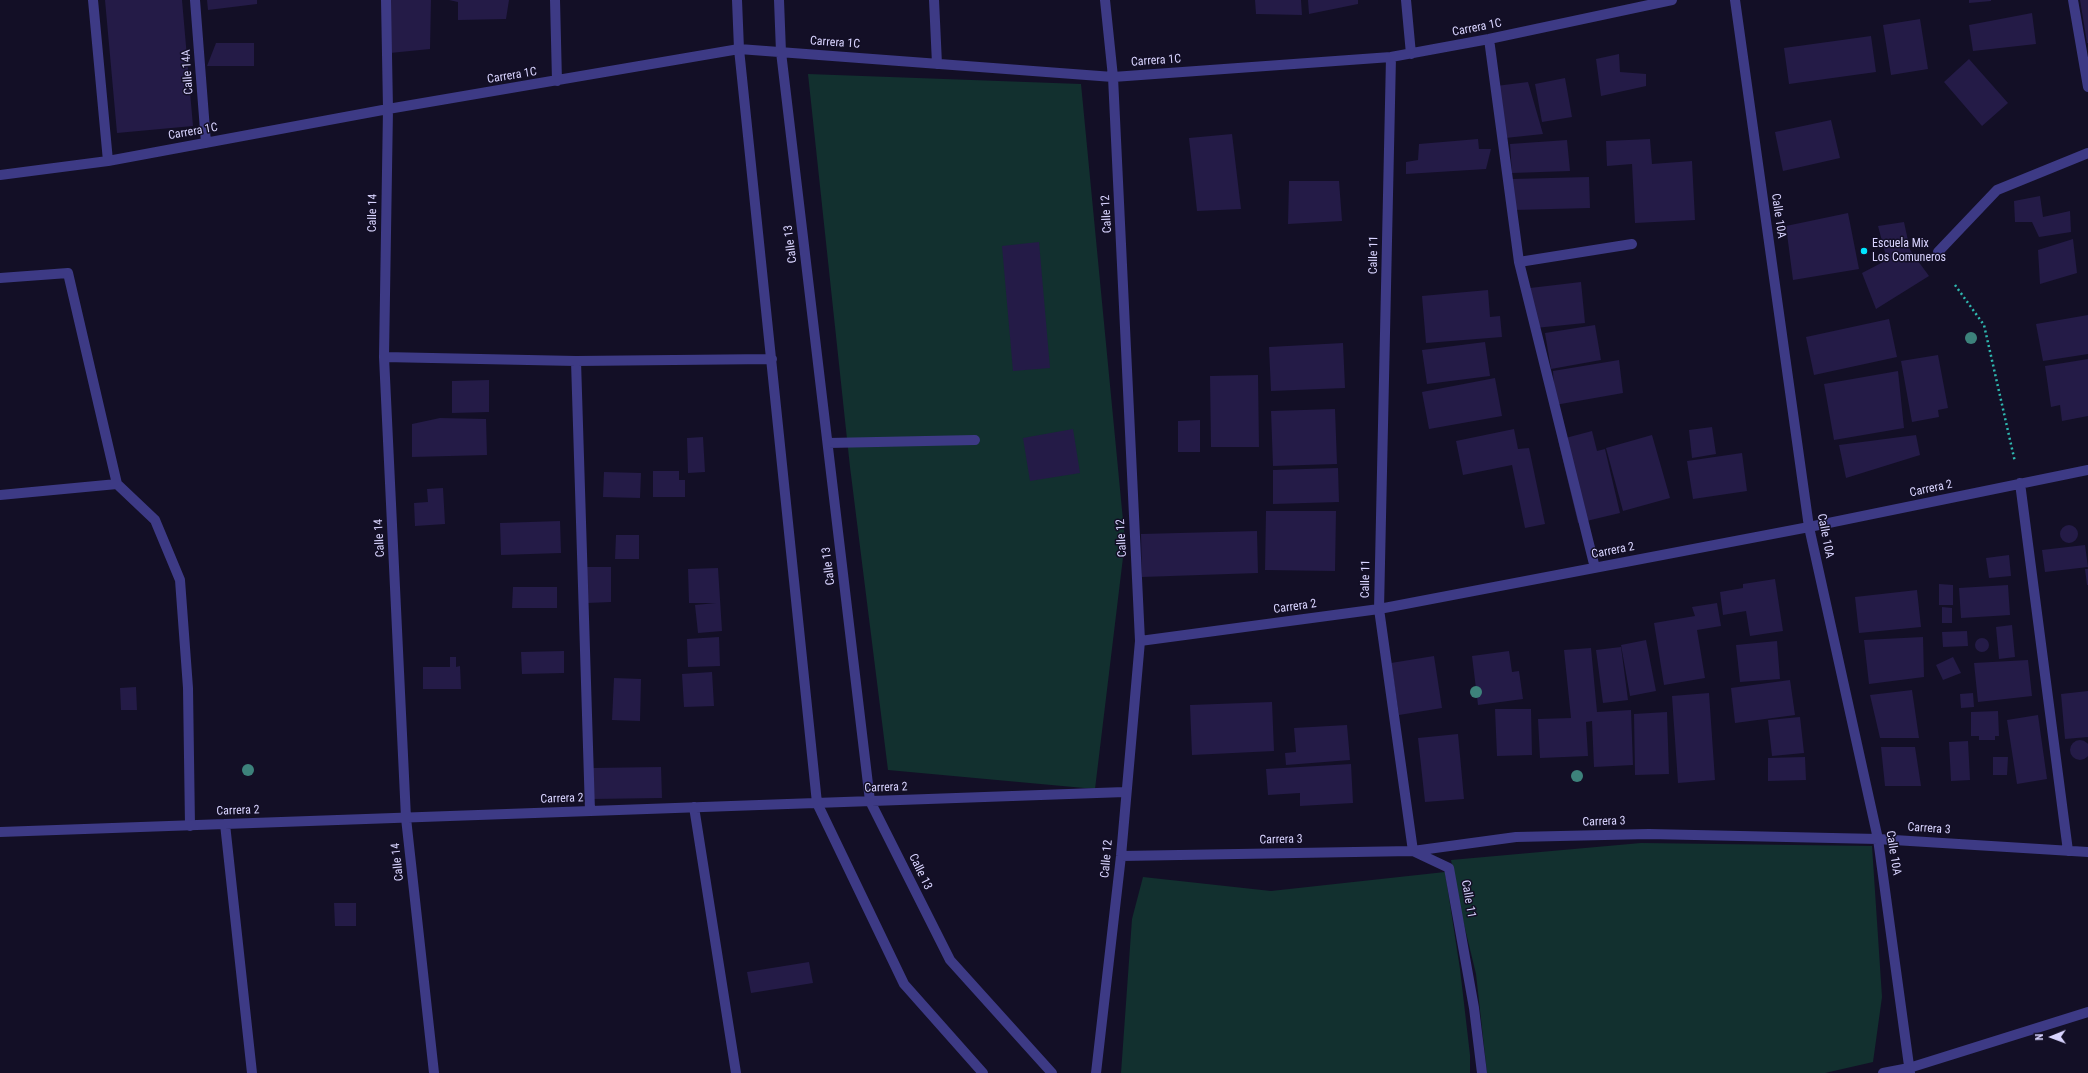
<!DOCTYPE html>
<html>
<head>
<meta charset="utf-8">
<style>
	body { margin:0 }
	#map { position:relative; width:2088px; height:1073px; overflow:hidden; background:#130f26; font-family:"Roboto Condensed",sans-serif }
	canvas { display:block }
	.north { position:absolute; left:2032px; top:1017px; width:40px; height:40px; -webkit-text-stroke:3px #130f26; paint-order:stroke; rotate:269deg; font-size:11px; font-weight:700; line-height:16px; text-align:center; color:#d9d4ff }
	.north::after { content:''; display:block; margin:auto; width:14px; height:18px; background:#d9d4ff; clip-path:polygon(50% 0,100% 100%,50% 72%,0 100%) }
</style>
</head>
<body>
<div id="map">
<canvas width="2088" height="1073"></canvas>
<div class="north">N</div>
</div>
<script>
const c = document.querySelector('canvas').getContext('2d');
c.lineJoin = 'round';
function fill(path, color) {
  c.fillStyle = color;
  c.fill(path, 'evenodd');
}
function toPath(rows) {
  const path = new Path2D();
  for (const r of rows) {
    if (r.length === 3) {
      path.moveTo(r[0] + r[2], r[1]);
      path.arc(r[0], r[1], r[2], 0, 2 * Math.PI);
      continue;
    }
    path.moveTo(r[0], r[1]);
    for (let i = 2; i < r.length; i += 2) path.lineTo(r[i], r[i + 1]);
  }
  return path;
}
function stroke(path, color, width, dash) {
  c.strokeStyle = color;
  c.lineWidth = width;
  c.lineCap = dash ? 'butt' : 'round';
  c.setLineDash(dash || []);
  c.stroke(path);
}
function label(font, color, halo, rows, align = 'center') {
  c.font = font + ' "Roboto Condensed",sans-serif';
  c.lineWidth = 3;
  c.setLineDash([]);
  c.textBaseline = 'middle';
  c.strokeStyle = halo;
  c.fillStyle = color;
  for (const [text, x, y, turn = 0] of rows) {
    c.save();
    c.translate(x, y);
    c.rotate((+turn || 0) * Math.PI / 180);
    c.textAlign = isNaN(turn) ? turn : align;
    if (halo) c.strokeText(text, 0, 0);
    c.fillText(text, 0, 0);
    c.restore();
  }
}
fill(toPath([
	[808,74,1081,84,1125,541,1095,789,888,770,850,467],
	[1641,843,1872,846,1882,997,1873,1062,1825,1073,1487,1073,1476,974,1461,912,1451,860],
	[1445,872,1460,969,1470,1055,1470,1073,1121,1073,1132,919,1143,877,1271,891]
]), '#12302f');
fill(toPath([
	[105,0,182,0,193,126,117,133],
	[207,0,257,0,257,4,208,10],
	[389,0,431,0,430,49,390,53],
	[449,0,509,0,506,19,458,20,458,2],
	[1255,0,1301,0,1302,15,1256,14],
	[1308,0,1358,0,1358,4,1309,14],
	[1969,0,1991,0,1991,1,1969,3],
	[2080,0,2088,0,2088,43,2087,43],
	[2032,13,2036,44,1973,51,1969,25],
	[1920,19,1928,69,1891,75,1883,25],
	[1871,36,1876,72,1789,84,1784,48],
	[216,43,254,43,254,66,207,66],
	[1619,54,1620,72,1646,74,1646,86,1601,96,1596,59],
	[1969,59,2008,103,1982,126,1944,82],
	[1565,78,1572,117,1542,122,1535,84],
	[1528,82,1543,134,1505,138,1496,86],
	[1831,120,1840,158,1783,171,1775,132],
	[1232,134,1241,209,1197,211,1189,138],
	[1478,139,1479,149,1491,149,1486,169,1406,174,1406,162,1418,160,1419,144],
	[1650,139,1652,164,1692,161,1695,220,1635,223,1632,164,1607,166,1606,141],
	[1567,140,1570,171,1512,173,1510,144],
	[1589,177,1590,208,1514,210,1512,179],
	[1289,181,1339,181,1342,221,1288,224],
	[2040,196,2043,217,2070,211,2071,232,2039,237,2032,222,2015,222,2014,201],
	[1848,213,1859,269,1793,280,1786,226],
	[1904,222,1910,250,1929,276,1876,309,1862,273,1887,260,1878,226],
	[2073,239,2077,273,2040,284,2038,250],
	[1039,242,1050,368,1013,371,1002,246],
	[1581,282,1585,323,1535,328,1530,288],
	[1488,290,1490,317,1500,316,1502,337,1426,343,1422,296],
	[2088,315,2088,354,2043,361,2036,324],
	[1889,319,1897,357,1814,375,1806,337],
	[1595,325,1601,360,1551,369,1545,333],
	[1485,342,1490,376,1427,384,1422,350],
	[1343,343,1345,388,1271,391,1269,347],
	[1938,355,1948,408,1938,410,1939,417,1912,422,1901,361],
	[2088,359,2088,416,2062,421,2060,405,2051,407,2045,366],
	[1619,360,1623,393,1555,405,1553,371],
	[1898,371,1904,428,1834,440,1824,384],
	[1258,375,1259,447,1211,447,1210,376],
	[1495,378,1502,416,1429,429,1422,392],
	[489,380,489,412,452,413,452,381],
	[1335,409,1337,464,1273,466,1271,411],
	[440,418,486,419,487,455,412,457,412,424],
	[1200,420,1200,452,1178,452,1178,421],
	[1712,427,1716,454,1692,458,1689,430],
	[1073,429,1080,473,1030,481,1023,438],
	[1514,429,1518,449,1529,448,1545,524,1525,528,1512,465,1463,475,1456,441],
	[1592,431,1597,451,1605,449,1620,513,1578,523,1558,440],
	[1652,435,1670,498,1623,511,1606,448],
	[1916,435,1920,455,1846,478,1839,445],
	[703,437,705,472,688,473,687,438],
	[1742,453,1747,491,1693,499,1687,461],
	[1338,468,1339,502,1273,504,1273,470],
	[653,471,679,471,679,480,685,480,685,497,653,497],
	[604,472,641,473,640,498,603,497],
	[443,488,445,524,415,526,414,503,428,502,427,489],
	[1266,511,1336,511,1335,571,1265,570],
	[560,521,561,553,501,555,500,523],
	[2069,534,9],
	[1257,531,1258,573,1142,577,1141,534],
	[616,535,639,535,639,559,615,559],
	[2085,545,2088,567,2045,572,2042,550],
	[2009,555,2011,576,1989,578,1986,558],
	[586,567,611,567,611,602,587,603],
	[718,568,722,631,698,633,695,605,716,603,689,603,688,569],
	[2085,569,2088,569,2088,585,2087,585],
	[1775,579,1783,631,1750,636,1746,611,1723,615,1720,592,1743,588,1743,584],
	[1939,584,1953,585,1953,605,1939,605],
	[2008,585,2010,615,1961,618,1959,588],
	[513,587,557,587,557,608,512,608],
	[1917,590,1921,627,1859,633,1855,597],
	[1717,603,1721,626,1697,630,1705,678,1664,685,1654,623,1695,616,1692,607],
	[1942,607,1952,608,1952,623,1942,623],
	[2012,625,2015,657,1999,659,1996,627],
	[1967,631,1968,646,1943,647,1942,632],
	[719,637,720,666,688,667,687,639],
	[1923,637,1924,677,1869,684,1864,640],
	[1982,645,7],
	[1646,640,1656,691,1630,696,1621,645],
	[1777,641,1780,679,1740,682,1736,645],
	[1621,647,1628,700,1603,703,1596,650],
	[1591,648,1597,712,1631,710,1633,765,1594,767,1592,721,1586,722,1588,756,1540,758,1538,719,1571,718,1564,650],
	[564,651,564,673,522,674,521,652],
	[1509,651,1512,672,1519,671,1523,699,1478,705,1472,656],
	[1434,656,1442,708,1399,715,1391,663],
	[450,657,456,657,456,667,460,666,461,689,423,689,423,667,450,667],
	[1953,657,1961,673,1943,680,1936,665],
	[2028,660,2032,696,1978,702,1974,663],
	[712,672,714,706,684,707,682,674],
	[614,678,641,679,640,721,612,720],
	[1790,680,1795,715,1735,723,1731,688],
	[136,687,137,710,121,710,120,688],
	[1912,690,1919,738,1880,738,1870,695],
	[2088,691,2088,737,2065,739,2061,694],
	[1709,693,1715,780,1678,783,1672,696],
	[1973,693,1974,707,1961,708,1960,694],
	[1272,702,1274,751,1192,755,1190,705],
	[1495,709,1531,709,1532,755,1497,756],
	[1998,711,1999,736,1995,736,1995,740,1979,740,1979,736,1971,736,1971,712],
	[1667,712,1669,774,1635,775,1634,714],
	[2038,715,2047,779,2017,784,2007,720],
	[1800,717,1804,753,1772,756,1768,720],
	[1347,725,1350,760,1286,765,1285,753,1296,752,1294,728],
	[1458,734,1464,799,1425,802,1418,738],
	[2080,750,10],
	[1968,741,1970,780,1951,781,1949,742],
	[1881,747,1915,747,1921,786,1885,786],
	[1805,757,1806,780,1768,781,1768,758],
	[1993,757,2008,757,2007,775,1993,775],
	[1351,764,1353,803,1300,806,1300,793,1268,795,1266,769],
	[661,767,662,798,592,799,592,768],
	[334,903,356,903,356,926,335,926],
	[809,962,813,983,751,993,747,972]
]), '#241b47');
stroke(toPath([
	[1955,285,1984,325,2015,462]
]), '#2fb8b0', 2.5, [2, 3]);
stroke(toPath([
	[0,278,68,273,117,484,155,520,180,580,188,688,190,826],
	[0,495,117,484]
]), '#3d3a85', 10);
stroke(toPath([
	[93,0,108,161],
	[195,0,206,143],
	[386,0,388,109,384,357,406,818,434,1073],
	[555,0,557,81],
	[737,0,739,49,817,803,904,984,983,1073],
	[779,0,781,52,870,801,950,960,1052,1073],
	[934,0,937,64],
	[1406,0,1411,54],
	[1735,0,1809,527,1878,839,1910,1073],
	[2073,0,2088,87],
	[1489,39,1519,262,1595,568],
	[1391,57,1379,609,1413,851,1449,868,1474,1008,1482,1073],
	[0,175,108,161,388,109,739,49,1113,77,1391,57,1489,39,1672,0],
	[1938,252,1997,190,2088,153],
	[1519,262,1632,244],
	[384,357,576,361,772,359],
	[576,361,590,811],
	[828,443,975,440],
	[2020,483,2068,851],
	[1140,641,1379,609,1809,527,2088,470],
	[694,807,736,1073],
	[225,824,252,1073],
	[0,832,1125,792],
	[1121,856,1413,851,1516,837,1649,834,1878,839,2088,852],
	[1096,1073,1121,856,1140,641,1113,77,1105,0],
	[1883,1073,1909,1068,2088,1012]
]), '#3d3a85', 10);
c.fillStyle = '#3d827b';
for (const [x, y] of [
	[1971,338],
	[1476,692],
	[248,770],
	[1577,776]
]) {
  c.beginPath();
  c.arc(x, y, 6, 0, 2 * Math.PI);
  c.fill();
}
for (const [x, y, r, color] of [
	[1864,251,4,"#00e5ff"]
]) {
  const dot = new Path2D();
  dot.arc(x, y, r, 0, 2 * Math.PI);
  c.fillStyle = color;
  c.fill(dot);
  stroke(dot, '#130f26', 1.5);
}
label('12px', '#d9d4ff', '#130f26', [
	["Carrera 1C",1477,28,-11],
	["Carrera 1C",835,43,4],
	["Carrera 1C",1156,61,-4],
	["Calle 14A",188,72,-94],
	["Carrera 1C",512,76,-9],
	["Carrera 1C",193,132,-10],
	["Calle 14",373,213,-89],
	["Calle 12",1107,214,-93],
	["Calle 10A",1778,216,82],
	["Calle 13",791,244,-97],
	["Calle 11",1374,255,-89],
	["Carrera 2",1931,489,-12],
	["Calle 10A",1825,536,79],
	["Calle 14",380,538,-93],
	["Calle 12",1122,538,-93],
	["Carrera 2",1613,551,-11],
	["Calle 13",829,566,-97],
	["Calle 11",1366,579,-89],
	["Carrera 2",1295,607,-8],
	["Carrera 2",886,788,-2],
	["Carrera 2",562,799,-2],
	["Carrera 2",238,811,-2],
	["Carrera 3",1604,822,-2],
	["Carrera 3",1929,829,4],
	["Carrera 3",1281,840,-1],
	["Calle 10A",1893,853,81],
	["Calle 12",1107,859,-85],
	["Calle 14",398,862,-96],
	["Calle 13",920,872,64],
	["Calle 11",1468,899,80]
]);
label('12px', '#d9d4ff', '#130f26', [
	["Escuela Mix",1872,244],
	["Los Comuneros",1872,258]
], 'left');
</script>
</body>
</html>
